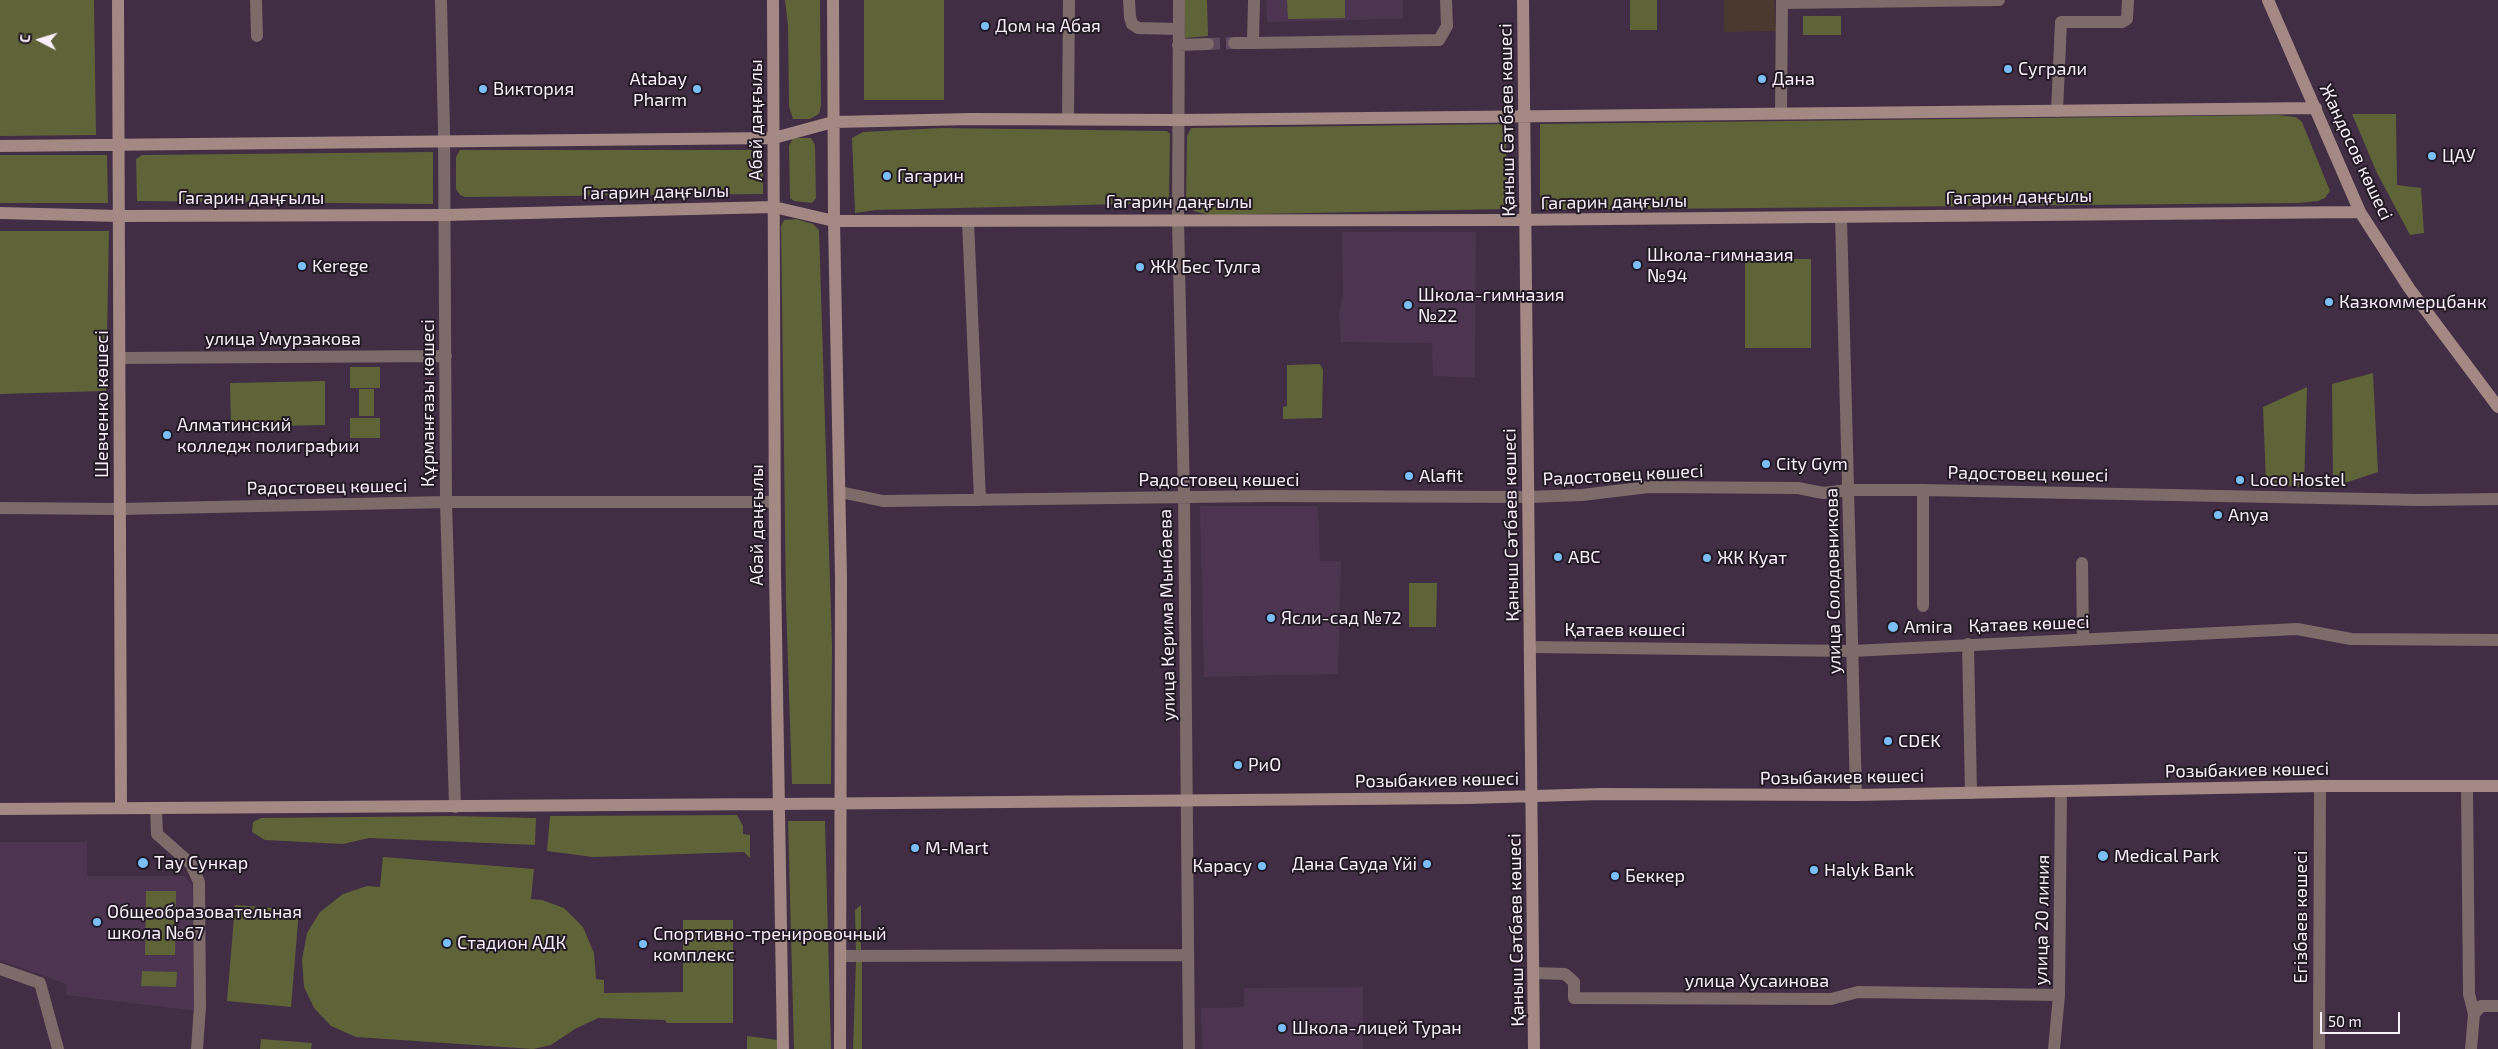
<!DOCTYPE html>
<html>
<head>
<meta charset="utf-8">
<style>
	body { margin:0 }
	#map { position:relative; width:2498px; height:1049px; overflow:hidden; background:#412d44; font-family:"Exo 2",sans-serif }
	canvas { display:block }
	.north { position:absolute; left:15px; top:15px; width:50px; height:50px; -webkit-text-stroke:4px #221924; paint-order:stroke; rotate:275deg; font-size:14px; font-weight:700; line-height:20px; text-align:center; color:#faedfc }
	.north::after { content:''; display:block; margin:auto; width:18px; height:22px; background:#faedfc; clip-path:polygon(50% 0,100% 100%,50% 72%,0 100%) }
	.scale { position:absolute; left:2320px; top:1012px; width:80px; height:22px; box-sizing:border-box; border:2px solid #faedfc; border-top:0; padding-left:6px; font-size:15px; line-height:18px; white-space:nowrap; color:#faedfc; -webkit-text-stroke:4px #221924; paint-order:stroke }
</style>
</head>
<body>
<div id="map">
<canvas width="2498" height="1049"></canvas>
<div class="north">С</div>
<div class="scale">50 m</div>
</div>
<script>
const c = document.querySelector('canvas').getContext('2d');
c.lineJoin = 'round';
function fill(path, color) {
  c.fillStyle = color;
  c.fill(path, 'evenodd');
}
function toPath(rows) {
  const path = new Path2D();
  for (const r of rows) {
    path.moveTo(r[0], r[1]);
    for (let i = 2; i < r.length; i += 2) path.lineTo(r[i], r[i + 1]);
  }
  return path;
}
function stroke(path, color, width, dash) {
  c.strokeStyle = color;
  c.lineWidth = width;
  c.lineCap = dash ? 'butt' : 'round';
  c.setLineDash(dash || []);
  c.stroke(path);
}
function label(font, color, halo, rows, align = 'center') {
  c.font = font + ' "Exo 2",sans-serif';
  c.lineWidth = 4;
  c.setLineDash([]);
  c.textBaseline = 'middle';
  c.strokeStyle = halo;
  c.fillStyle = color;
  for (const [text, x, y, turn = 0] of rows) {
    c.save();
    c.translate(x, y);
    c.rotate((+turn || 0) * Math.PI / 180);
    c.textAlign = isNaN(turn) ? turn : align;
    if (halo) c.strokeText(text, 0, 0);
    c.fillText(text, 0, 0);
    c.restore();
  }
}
fill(toPath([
	[1724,0,1774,0,1776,31,1724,32]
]), '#4a392e');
fill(toPath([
	[1266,0,1403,0,1403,19,1267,22],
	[1342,232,1476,232,1475,378,1433,376,1432,343,1341,342,1339,315,1343,294],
	[1200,506,1318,506,1320,561,1341,561,1338,674,1204,677],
	[0,842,87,842,87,876,185,876,192,885,197,1011,66,995,66,984,0,960],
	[1363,987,1363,1049,1202,1049,1201,1008,1244,1007,1244,988]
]), '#4d3551');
fill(toPath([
	[0,0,94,0,96,135,0,136],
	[785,0,820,0,821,105,819,114,810,119,793,119,789,106,788,25],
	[864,0,944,0,944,100,864,100],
	[1185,0,1207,0,1208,36,1185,38],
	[1287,0,1345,0,1345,18,1288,19],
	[1630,0,1657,0,1657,30,1630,30],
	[1803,16,1841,16,1841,35,1803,35],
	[2352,114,2396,114,2397,185,2421,188,2424,233,2410,235,2377,173],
	[2278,115,2296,117,2302,122,2330,191,2325,198,2318,201,2299,203,1540,210,1540,124],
	[1506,124,1507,209,1209,215,1194,211,1186,204,1187,136,1191,128],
	[941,128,1167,131,1170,134,1169,197,1166,203,876,210,855,213,852,138,863,132],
	[793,138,811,138,815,145,816,198,812,203,794,201,790,198,789,146],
	[460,150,763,150,763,194,465,197,460,195,456,189,456,157],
	[433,152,433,204,137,201,136,159,142,155],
	[0,155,107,155,108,203,0,203],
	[796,219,813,224,819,230,832,646,831,784,792,784,786,602,781,226,784,220],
	[0,231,109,231,106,391,0,394],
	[1745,259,1811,259,1811,348,1745,348],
	[1320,364,1323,370,1322,418,1283,419,1283,407,1287,406,1287,365],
	[350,367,380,367,380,388,350,388],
	[2373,373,2378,472,2333,487,2332,384],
	[325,381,325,425,231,427,230,383],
	[2307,387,2304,487,2266,484,2263,407],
	[359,389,374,389,374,416,359,416],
	[350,418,380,418,380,438,350,438],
	[1409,583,1437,583,1436,627,1409,627],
	[737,815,743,826,743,834,750,835,750,858,744,852,593,857,547,851,550,816],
	[453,816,536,818,535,845,369,838,343,844,265,840,252,832,253,822,261,818],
	[788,821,825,821,831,1049,794,1049],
	[383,857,534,869,531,899,542,900,564,908,583,927,594,953,596,979,604,980,604,993,683,992,683,920,733,920,733,1023,667,1023,665,1020,598,1018,575,1029,551,1045,533,1049,356,1037,331,1026,314,1008,304,987,302,960,307,933,320,912,343,894,367,886,380,887],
	[146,891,176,891,175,955,145,955],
	[235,905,299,910,291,1007,227,1001],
	[861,905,861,954,856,953,855,910],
	[856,961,862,961,862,1049,853,1049],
	[142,971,177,972,176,987,141,986],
	[747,1036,778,1040,778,1049,747,1049],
	[261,1039,312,1043,311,1049,260,1049]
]), '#5e6338');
stroke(toPath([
	[1208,44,1234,43]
]), '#5d4a60', 12, [12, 6]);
stroke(toPath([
	[256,0,257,36],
	[441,0,444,131,446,502,455,807],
	[1129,0,1130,17,1132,24,1138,28,1178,29],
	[1179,0,1178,220,1184,497,1189,1049],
	[1254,0,1253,43,1439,40,1447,26,1446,0],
	[1782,3,1999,0],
	[1234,43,1253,43],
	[1178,45,1208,44],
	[2057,111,2061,22,2122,22,2127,19,2128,0],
	[1781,113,1782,0],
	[1068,119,1069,0],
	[1841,217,1856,795],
	[968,221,980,500],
	[120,358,446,356],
	[840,492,883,501,1268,496,1528,497,1582,495,1649,487,1798,488,1823,493,1848,490,1923,490,2420,500,2498,499],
	[0,508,120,509,446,502,774,502],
	[2082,563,2083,639],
	[1923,606,1923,490],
	[1968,644,1971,793],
	[1530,647,1852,651,2297,629,2351,639,2498,640],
	[2467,786,2469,994,2474,1014],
	[156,808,157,834,191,864,199,882,200,1006,197,1049],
	[841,956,1188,955],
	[0,969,40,983,58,1049],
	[1534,973,1565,974,1574,982,1574,998,1831,999,1858,992,2059,995],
	[2054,1049,2059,995,2061,792],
	[2319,1049,2320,786],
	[2471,1049,2474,1014,2481,1006,2498,1006]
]), '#7c6b68', 12);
stroke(toPath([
	[118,0,121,807],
	[773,0,775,571,783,1049],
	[833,0,834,221,841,578,840,1049],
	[1523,0,1534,1049],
	[2268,0,2360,212,2409,288,2498,407],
	[0,146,774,138,833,122,972,119,1178,120,2316,108],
	[0,213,119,216,445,215,774,207,834,221,1502,220,2360,212],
	[0,809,779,804,1468,798,1602,794,1856,795,2320,786,2498,786]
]), '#a38883', 12);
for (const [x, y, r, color] of [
	[985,26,5,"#7abff8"],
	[2008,69,5,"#7abff8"],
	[1762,79,5,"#7abff8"],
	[483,89,5,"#7abff8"],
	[697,89,5,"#7abff8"],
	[2432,156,5,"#7abff8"],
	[887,176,5,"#7abff8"],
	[1637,265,5,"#7abff8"],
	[302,266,5,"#7abff8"],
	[1140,267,5,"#7abff8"],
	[2329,302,5,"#7abff8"],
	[1408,305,5,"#7abff8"],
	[167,435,5,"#7abff8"],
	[1766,464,5,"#7abff8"],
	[1409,476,5,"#7abff8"],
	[2240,480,5,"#7abff8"],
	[2218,515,5,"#7abff8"],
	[1558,557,5,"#7abff8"],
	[1707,558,5,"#7abff8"],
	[1271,618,5,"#7abff8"],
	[1893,627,6,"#7abff8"],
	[1888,741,5,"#7abff8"],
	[1238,765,5,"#7abff8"],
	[915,848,5,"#7abff8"],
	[2103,856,6,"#7abff8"],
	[143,863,6,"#7abff8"],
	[1427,864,5,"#7abff8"],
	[1262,866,5,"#7abff8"],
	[1814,870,5,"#7abff8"],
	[1615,876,5,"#7abff8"],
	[97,922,5,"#7abff8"],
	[447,943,5,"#7abff8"],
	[643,944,5,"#7abff8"],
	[1282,1028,5,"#7abff8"]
]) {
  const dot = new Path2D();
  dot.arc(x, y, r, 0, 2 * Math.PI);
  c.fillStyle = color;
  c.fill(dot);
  stroke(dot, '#221924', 2);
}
label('18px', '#faedfc', '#221924', [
	["Дом на Абая",995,26],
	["Суграли",2018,69],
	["Atabay",687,79,"right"],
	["Pharm",687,100,"right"],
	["Дана",1772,79],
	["Виктория",493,89],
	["ЦАУ",2442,156],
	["Гагарин",897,176],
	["Школа-гимназия",1647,255],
	["№94",1647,276],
	["Kerege",312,266],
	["ЖК Бес Тулга",1150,267],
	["Школа-гимназия",1418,295],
	["№22",1418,316],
	["Казкоммерцбанк",2339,302],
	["Алматинский",177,425],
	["колледж полиграфии",177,446],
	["City Gym",1776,464],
	["Alafit",1419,476],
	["Loco Hostel",2250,480],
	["Anya",2228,515],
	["ABC",1568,557],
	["ЖК Куат",1717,558],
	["Ясли-сад №72",1281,618],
	["Amira",1904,627],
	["CDEK",1898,741],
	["РиО",1248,765],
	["M-Mart",925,848],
	["Medical Park",2114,856],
	["Тау Сункар",154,863],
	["Дана Сауда Үйі",1417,864,"right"],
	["Карасу",1252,866,"right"],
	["Halyk Bank",1824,870],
	["Беккер",1625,876],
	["Общеобразовательная",107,912],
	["школа №67",107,933],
	["Спортивно-тренировочный",653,934],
	["комплекс",653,955],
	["Стадион АДК",457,943],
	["Школа-лицей Туран",1292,1028]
], 'left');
label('18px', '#faedfc', '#221924', [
	["Абай даңғылы",756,120,-90],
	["Қаныш Сәтбаев көшесі",1507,120,-91],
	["Жандосов көшесі",2356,152,65],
	["Гагарин даңғылы",656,192,-1],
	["Гагарин даңғылы",2019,197,-1],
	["Гагарин даңғылы",251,198],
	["Гагарин даңғылы",1179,202],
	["Гагарин даңғылы",1614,202,-1],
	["улица Умурзакова",283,339],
	["Құрманғазы көшесі",428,403,-90],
	["Шевченко көшесі",102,404,-90],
	["Радостовец көшесі",2028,474,1],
	["Радостовец көшесі",1623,475,-3],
	["Радостовец көшесі",1219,480],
	["Радостовец көшесі",327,487,-1],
	["Абай даңғылы",757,525,-90],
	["Қаныш Сәтбаев көшесі",1511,525,-91],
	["улица Солодовникова",1833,581,-91],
	["улица Керима Мынбаева",1167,615,-91],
	["Қатаев көшесі",2029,624,-2],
	["Қатаев көшесі",1625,630],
	["Розыбакиев көшесі",2247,770,-1],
	["Розыбакиев көшесі",1842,777,-1],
	["Розыбакиев көшесі",1437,780,-1],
	["Егізбаев көшесі",2301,917,-90],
	["улица 20 линия",2042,920,-89],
	["Қаныш Сәтбаев көшесі",1516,930,-91],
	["улица Хусаинова",1757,981]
]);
</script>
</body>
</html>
